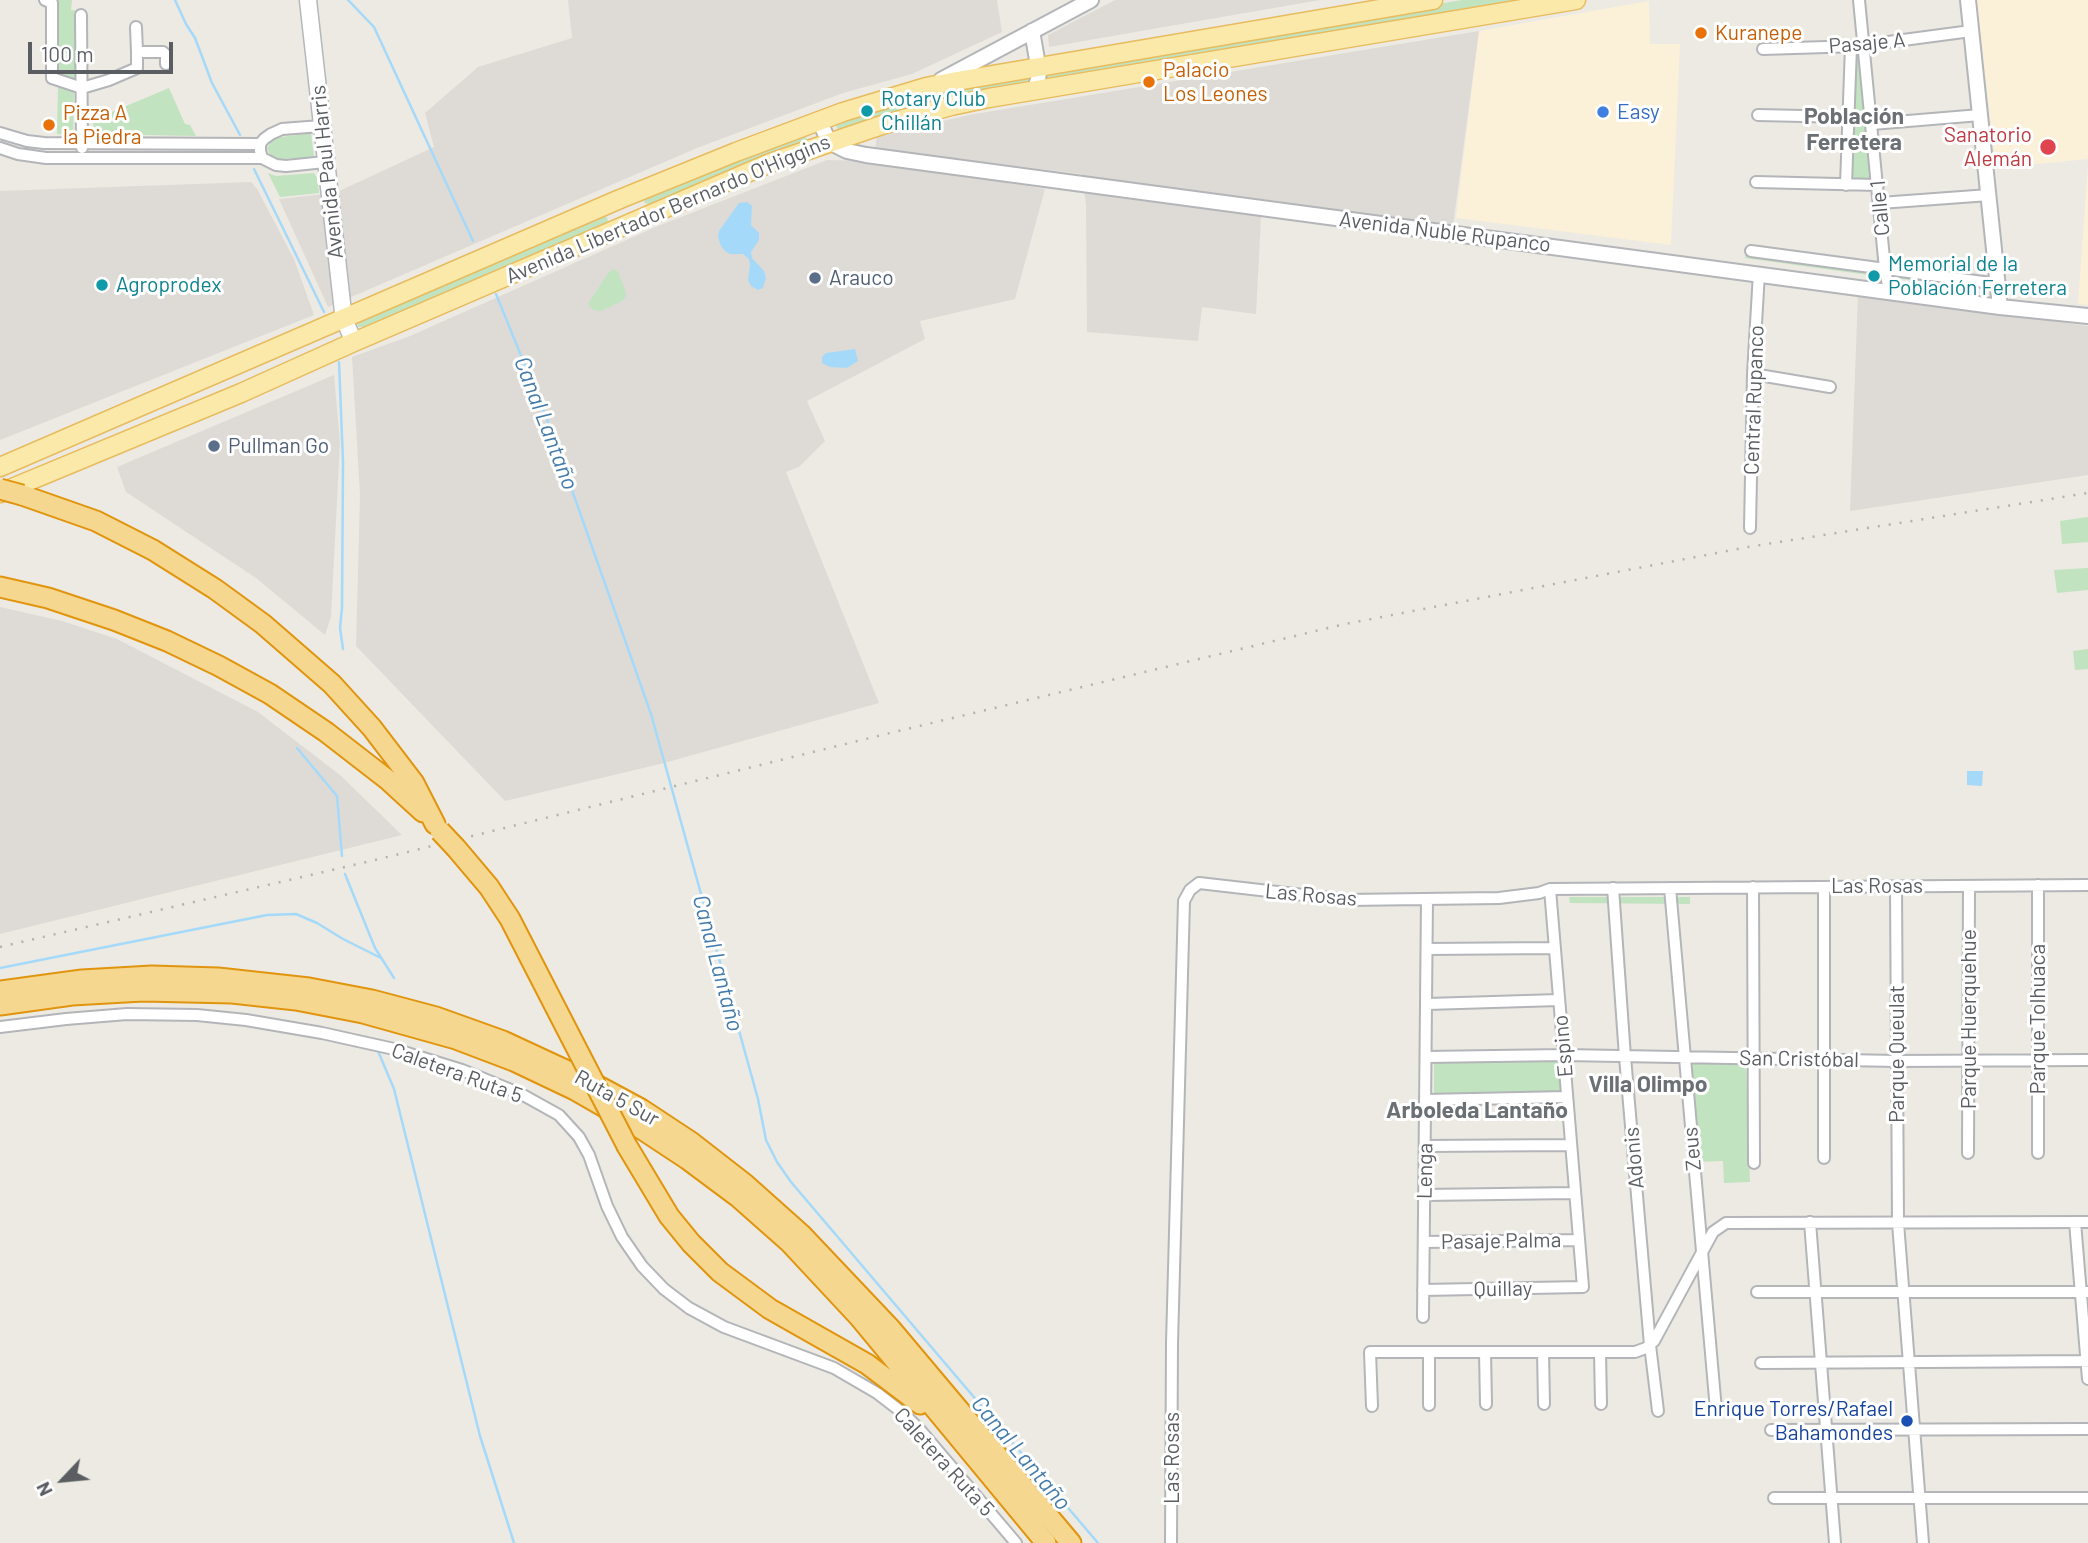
<!DOCTYPE html>
<html>
<head>
<meta charset="utf-8">
<style>
	body { margin:0 }
	#map { position:relative; width:2088px; height:1543px; overflow:hidden; background:#eceae2; font-family:Barlow,sans-serif }
	canvas { display:block }
	.north { position:absolute; left:28px; top:1445px; width:70px; height:70px; -webkit-text-stroke:5px #fff; paint-order:stroke; rotate:244deg; font-size:19px; font-weight:700; line-height:28px; text-align:center; color:#5a5e62 }
	.north::after { content:''; display:block; margin:auto; width:24px; height:32px; background:#5a5e62; clip-path:polygon(50% 0,100% 100%,50% 72%,0 100%) }
	.scale { position:absolute; left:28px; top:42px; width:145px; height:32px; box-sizing:border-box; border:4px solid #5a5e62; border-top:0; padding-left:9px; font-size:21px; line-height:24px; white-space:nowrap; color:#5a5e62; -webkit-text-stroke:5px #fff; paint-order:stroke }
</style>
</head>
<body>
<div id="map">
<canvas width="2088" height="1543"></canvas>
<div class="north">N</div>
<div class="scale">100 m</div>
</div>
<script>
const c = document.querySelector('canvas').getContext('2d');
c.lineJoin = 'round';
function fill(path, color) {
  c.fillStyle = color;
  c.fill(path, 'evenodd');
}
function toPath(rows) {
  const path = new Path2D();
  for (const r of rows) {
    path.moveTo(r[0], r[1]);
    for (let i = 2; i < r.length; i += 2) path.lineTo(r[i], r[i + 1]);
  }
  return path;
}
function stroke(path, color, width, dash) {
  c.strokeStyle = color;
  c.lineWidth = width;
  c.lineCap = dash ? 'butt' : 'round';
  c.setLineDash(dash || []);
  c.stroke(path);
}
function label(font, color, halo, rows, align = 'center') {
  c.font = font + ' Barlow,sans-serif';
  c.lineWidth = 6;
  c.setLineDash([]);
  c.textBaseline = 'middle';
  c.strokeStyle = halo;
  c.fillStyle = color;
  for (const [text, x, y, turn = 0] of rows) {
    c.save();
    c.translate(x, y);
    c.rotate((+turn || 0) * Math.PI / 180);
    c.textAlign = isNaN(turn) ? turn : align;
    if (halo) c.strokeText(text, 0, 0);
    c.fillText(text, 0, 0);
    c.restore();
  }
}
fill(toPath([
	[1976,0,2088,0,2088,159,1996,168],
	[1649,1,1650,44,1680,44,1671,245,1456,218,1479,31],
	[2088,165,2088,305,2078,304]
]), '#fbf1d8');
fill(toPath([
	[568,0,997,0,1002,32,912,74,843,93,697,148,328,307,279,199,335,193,434,147,425,113,478,67,572,38],
	[1115,0,1320,0,1049,47,1048,35],
	[1479,31,1453,226,1262,199,1256,314,1202,307,1198,341,1087,332,1086,205,1082,174,875,149,877,136,969,115],
	[827,160,876,161,1045,189,1015,299,920,321,925,339,807,401,825,441,799,467,786,472,879,703,664,763,505,801,356,646,360,495,352,357,410,336,658,226],
	[251,182,257,189,294,259,314,315,0,440,0,191],
	[1858,294,2088,326,2088,475,1850,511],
	[334,375,340,442,331,617,325,635,256,578,126,492,117,467],
	[0,607,62,621,117,639,258,712,340,775,402,835,0,934]
]), '#dedbd6');
fill(toPath([
	[57,0,72,0,71,10,79,11,76,80,56,73],
	[1462,0,1514,0,1037,81,972,93,884,116,838,130,834,120,929,93,1037,71],
	[1859,53,1871,180,1849,180,1853,54],
	[58,85,70,88,74,93,73,135,57,134],
	[169,88,185,124,190,125,196,136,94,134,93,120],
	[311,133,314,158,278,159,271,156,268,151,267,148,274,138],
	[805,135,807,141,804,143,651,205,645,203,644,201,646,196],
	[268,173,276,176,314,173,317,178,319,193,280,197],
	[600,216,607,217,608,222,604,226,369,327,358,327,357,322],
	[1747,250,1876,267,1876,276,1745,258],
	[614,269,618,272,625,290,626,296,622,301,601,311,593,310,588,304,609,272],
	[1893,269,1981,280,1982,289,1894,278],
	[2088,517,2088,542,2062,544,2060,521],
	[2088,568,2088,590,2057,593,2054,570],
	[2088,649,2088,669,2075,670,2073,651],
	[1569,897,1690,897,1690,904,1570,903],
	[1560,1057,1563,1091,1434,1096,1434,1061],
	[1686,1062,1746,1063,1750,1182,1724,1183,1723,1161,1696,1162]
]), '#c1e3c0');
fill(toPath([
	[747,202,752,206,751,225,759,233,759,240,751,252,752,258,764,271,766,278,763,288,758,290,751,286,748,280,750,265,749,259,743,254,730,254,725,251,721,246,718,237,719,231,739,203],
	[855,349,858,361,847,368,830,367,822,363,822,357,826,353],
	[1967,771,1983,771,1982,786,1967,785]
]), '#a5d9fa');
stroke(toPath([
	[175,0,186,24,195,38,212,83,240,135],
	[348,0,374,27,473,241],
	[254,169,324,312],
	[496,294,548,422,651,714,758,1099,766,1140,777,1162,791,1182,1098,1543],
	[339,362,343,462,342,608,340,628,343,649],
	[297,748,337,796,342,856],
	[345,874,375,948,394,978],
	[0,968,267,915,296,914,317,923,343,939,381,958],
	[378,1051,394,1089,480,1436,514,1543]
]), '#a5d9fa', 2.5);
const minor = toPath([
	[45,0,52,3,52,78,82,88,109,80,137,68,137,52,163,52,166,55,166,64],
	[1859,0,1885,269,1889,291],
	[81,15,82,148],
	[136,27,137,52],
	[1763,49,1858,46,1971,31],
	[1758,115,1848,117],
	[1872,124,1980,115],
	[321,126,282,129,271,134,264,139,260,144,260,151,262,158,276,165,286,166,325,162],
	[0,133,27,141,44,143,260,144],
	[0,148,18,154,46,158,262,158],
	[1756,182,1878,185],
	[1846,185,1851,46],
	[1880,203,1989,195],
	[1751,251,1998,284],
	[1753,374,1830,387],
	[1750,528,1753,374,1759,273],
	[1896,886,1898,1223,1923,1543],
	[1753,887,1754,1163],
	[1824,887,1824,1158],
	[1613,888,1625,1057,1650,1345,1658,1411],
	[1670,888,1716,1410],
	[1427,949,1555,948],
	[1427,1004,1559,1000],
	[0,1027,66,1019,127,1014,197,1015,246,1020,322,1033,394,1049,462,1070,523,1095,559,1115,579,1137,589,1155,607,1206,622,1237,642,1266,664,1289,689,1308,724,1327,834,1368,877,1393,903,1413,921,1431,1016,1543],
	[1426,1057,1564,1055,1898,1061,2088,1060],
	[1425,1100,1567,1097],
	[1425,1146,1571,1145],
	[1968,1153,1969,886],
	[2038,1153,2038,885],
	[1424,1195,1575,1193],
	[1810,1222,1835,1543],
	[2075,1222,2088,1379],
	[1424,1242,1579,1240],
	[1423,1290,1583,1287,1550,889],
	[1757,1292,2088,1292],
	[1423,1317,1427,899],
	[1429,1352,1429,1405],
	[1485,1352,1486,1404],
	[1543,1352,1544,1404],
	[1600,1352,1601,1404],
	[1761,1363,2088,1361],
	[1372,1406,1370,1352,1635,1352,1646,1348,1654,1341,1713,1232,1726,1223,2088,1222],
	[1771,1430,2088,1429],
	[1774,1498,2088,1498],
	[1171,1543,1172,1343,1184,901,1190,890,1199,883,1347,900,1499,898,1539,893,1550,889,2088,885]
]);
const tertiary = toPath([
	[1968,0,2000,307],
	[1032,31,1039,71,1038,80,1034,91],
	[941,80,1091,0],
	[819,120,829,142,847,151,866,155,2000,307,2088,316]
]);
const secondary = toPath([
	[308,0,343,312,344,319,354,342]
]);
const primary = toPath([
	[0,467,620,199,736,152,843,112,926,87,957,81,1433,0],
	[0,493,241,393,354,342,770,163,882,125,951,106,989,98,1576,0]
]);
const motorway = toPath([
	[22,495,96,521,153,550,215,589,263,624,332,684,372,728,414,783,435,824],
	[0,587,48,598,114,620,167,641,219,666,270,694,326,732,388,780,423,812],
	[456,848,489,887,510,919,580,1055],
	[0,991,82,980,152,976,218,978,309,988,372,1000,436,1017,503,1041,587,1080,641,1109,691,1142,745,1184,801,1234,891,1329,1071,1543],
	[0,1005,72,995,143,991,232,993,296,1000,363,1013,456,1039,514,1061,575,1090,634,1124,687,1159,738,1197,790,1243,859,1317,1046,1543],
	[627,1146,669,1216,691,1243,720,1272,770,1309,867,1364,920,1404]
]);
stroke(minor, '#b3b5b9', 14);
stroke(tertiary, '#b3b5b9', 18);
stroke(secondary, '#b4b7bc', 19);
stroke(primary, '#e8bb5f', 21);
stroke(motorway, '#e1940d', 23);
stroke(minor, '#fff', 10);
stroke(tertiary, '#fff', 14);
stroke(secondary, '#fff', 16);
stroke(primary, '#fae9a9', 18);
stroke(motorway, '#f6d78f', 19);
stroke(toPath([
	[0,947,371,861,886,734,1345,624,1748,547,2088,493]
]), '#b1b2b2', 2.5, [2, 9]);
const motorwayBridge = toPath([
	[0,489,22,495],
	[440,831,456,848],
	[580,1055,627,1146]
]);
stroke(motorwayBridge, '#e1940d', 23, []);
stroke(motorwayBridge, '#f6d78f', 19);
for (const [x, y, r, color] of [
	[1701,33,7,"#e8710a"],
	[1149,82,7,"#e8710a"],
	[867,111,7,"#0f9aa8"],
	[1603,112,7,"#3f7fe0"],
	[49,125,7,"#e8710a"],
	[2048,147,9,"#e0444e"],
	[1874,276,7,"#0f9aa8"],
	[815,278,7,"#5c6f8a"],
	[102,285,7,"#0f9aa8"],
	[214,446,7,"#5c6f8a"],
	[1907,1421,7,"#1a4fb4"]
]) {
  const dot = new Path2D();
  dot.arc(x, y, r, 0, 2 * Math.PI);
  c.fillStyle = color;
  c.fill(dot);
  stroke(dot, '#fff', 2.5);
}
label('21px', '#c56008', '#fff', [
	["Kuranepe",1715,33],
	["Palacio",1163,70],
	["Los Leones",1163,94],
	["Pizza A",63,113],
	["la Piedra",63,137]
], 'left');
label('21px', '#5a5e62', '#fff', [
	["Pasaje A",1867,43,-5],
	["Avenida Paul Harris",327,172,-96],
	["Calle 1",1880,208,-95],
	["Avenida Libertador Bernardo O'Higgins",668,209,-23],
	["Avenida Ñuble Rupanco",1445,232,7],
	["Central Rupanco",1754,400,-88],
	["Las Rosas",1877,886],
	["Las Rosas",1311,895,5],
	["Parque Huerquehue",1969,1019,-90],
	["Parque Tolhuaca",2038,1019,-90],
	["Espino",1563,1046,-95],
	["Parque Queulat",1897,1054,-90],
	["San Cristóbal",1799,1059,1],
	["Caletera Ruta 5",457,1073,20],
	["Ruta 5 Sur",617,1098,29],
	["Zeus",1692,1149,-95],
	["Adonis",1634,1158,-95],
	["Lenga",1425,1171,-89],
	["Pasaje Palma",1501,1241,-1],
	["Quillay",1503,1289,-1],
	["Las Rosas",1172,1458,-90],
	["Caletera Ruta 5",944,1462,48]
]);
label('21px', '#0d838f', '#fff', [
	["Rotary Club",881,99],
	["Chillán",881,123],
	["Memorial de la",1888,264],
	["Población Ferretera",1888,288],
	["Agroprodex",116,285]
], 'left');
label('21px', '#366cbe', '#fff', [
	["Easy",1617,112]
], 'left');
label('21px', '#be3a42', '#fff', [
	["Sanatorio",2032,135],
	["Alemán",2032,159]
], 'right');
label('21px', '#4e5e75', '#fff', [
	["Arauco",829,278],
	["Pullman Go",228,446]
], 'left');
label('21px', '#164399', '#fff', [
	["Enrique Torres/Rafael",1893,1409],
	["Bahamondes",1893,1433]
], 'right');
label('bold 23px', '#6b7074', '#fff', [
	["Población",1854,116],
	["Ferretera",1854,142],
	["Villa Olimpo",1648,1084],
	["Arboleda Lantaño",1477,1110]
]);
label('italic 23px', '#437baa', '#fff', [
	["Canal Lantaño",546,423,69],
	["Canal Lantaño",718,963,75],
	["Canal Lantaño",1021,1453,50]
]);
</script>
</body>
</html>
